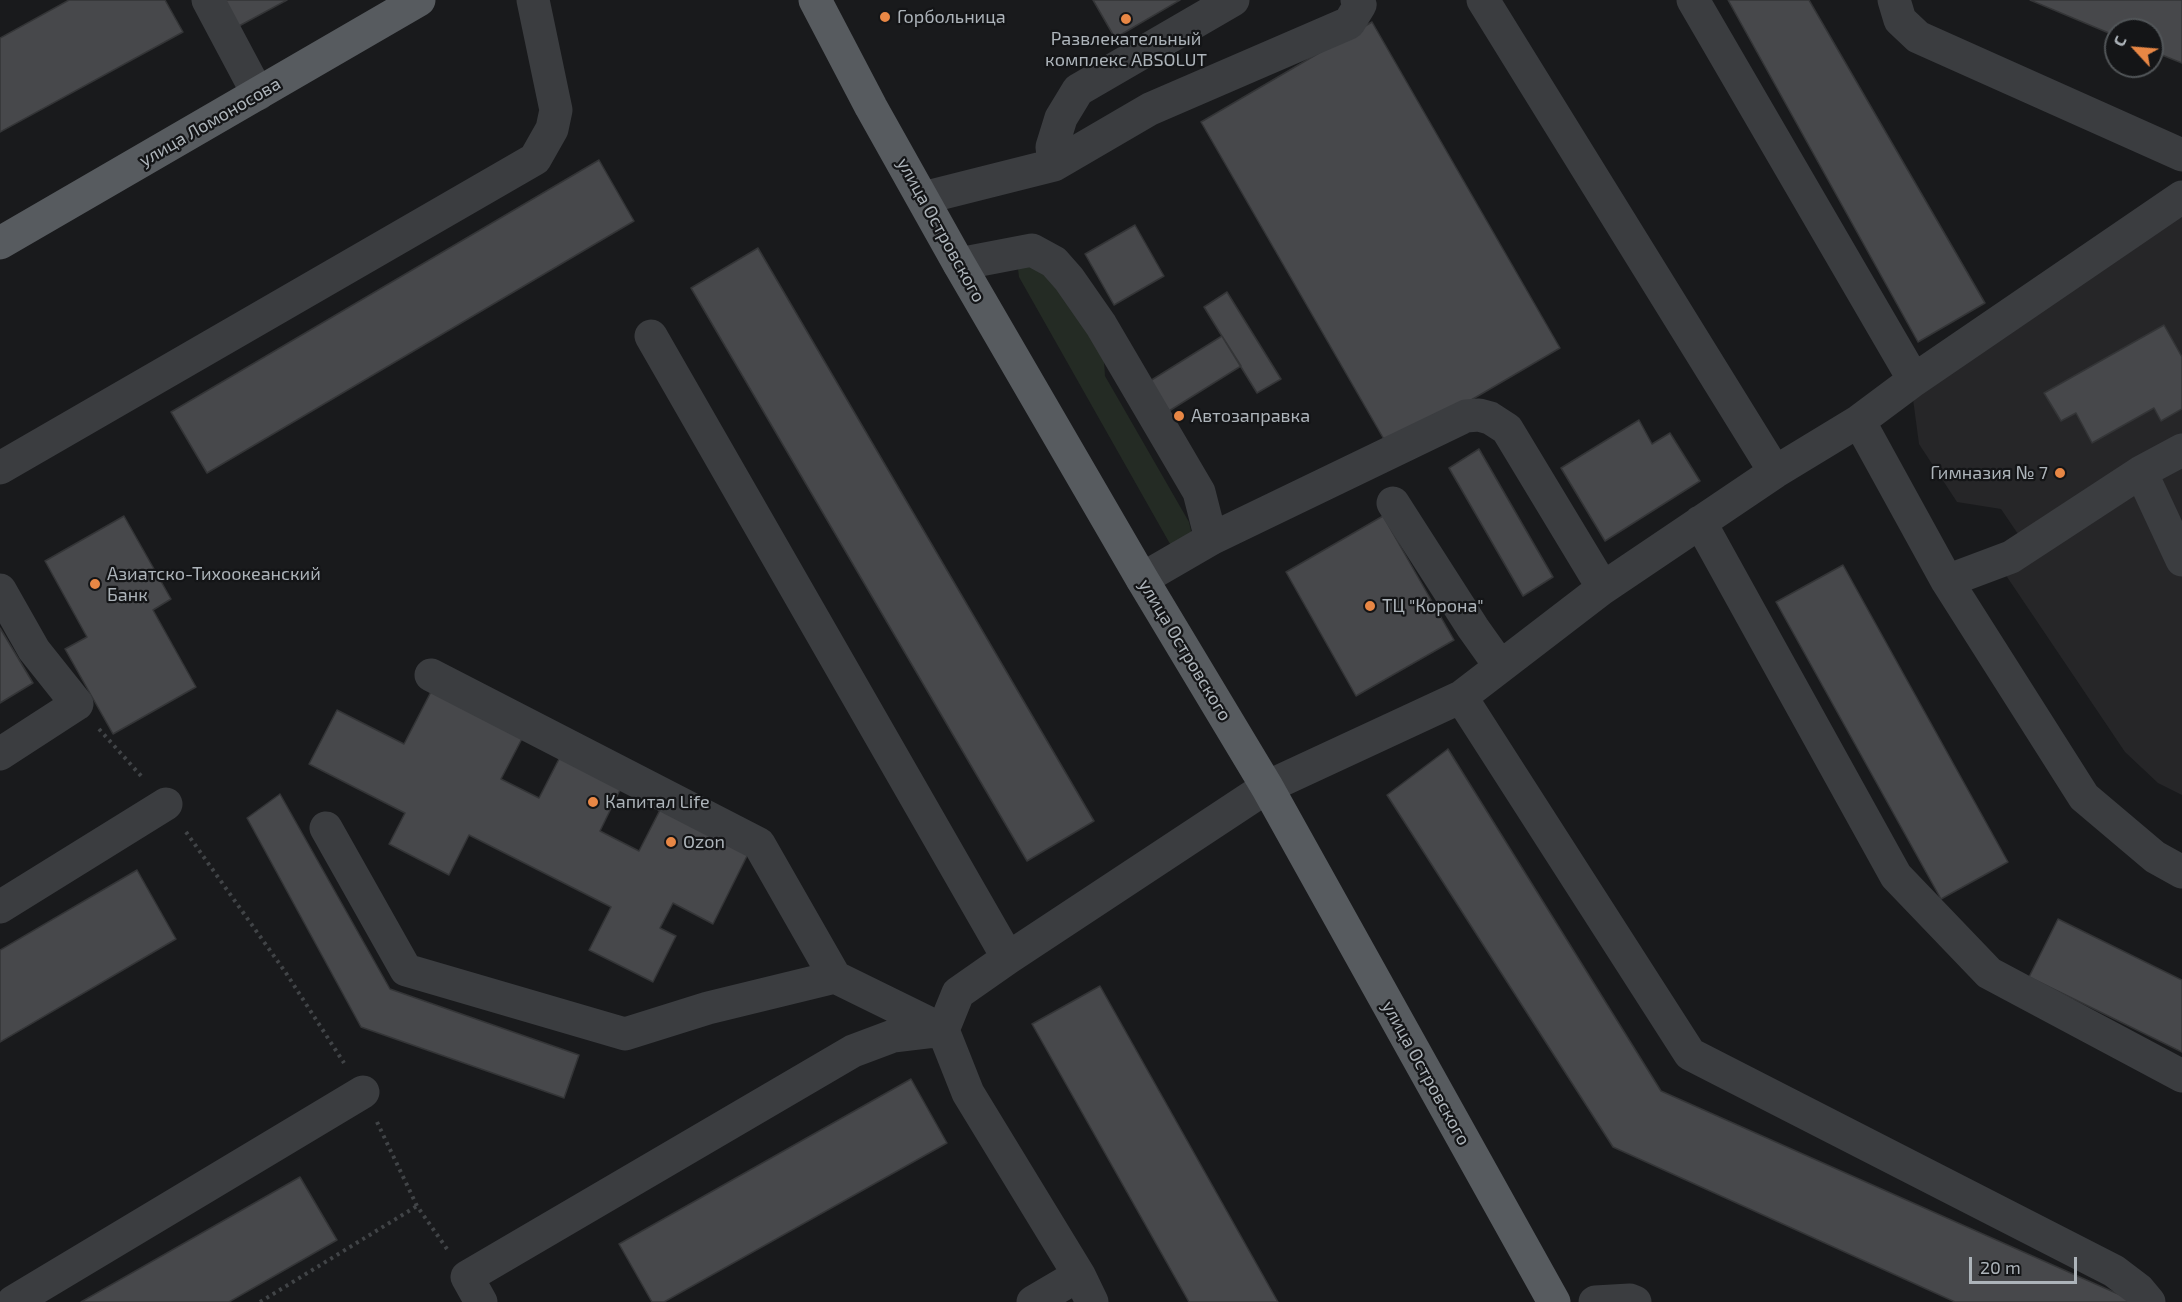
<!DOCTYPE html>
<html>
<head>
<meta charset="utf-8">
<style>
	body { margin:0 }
	#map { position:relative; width:2182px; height:1302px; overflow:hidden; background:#191a1c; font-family:"Exo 2",sans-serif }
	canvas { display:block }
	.north { position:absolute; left:2104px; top:18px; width:60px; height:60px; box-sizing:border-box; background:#141517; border:2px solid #515558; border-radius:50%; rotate:296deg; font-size:16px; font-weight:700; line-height:24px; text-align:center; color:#adb4ba }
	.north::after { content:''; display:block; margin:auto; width:21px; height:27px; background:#e88745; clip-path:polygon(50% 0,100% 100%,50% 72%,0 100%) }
	.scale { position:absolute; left:1969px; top:1257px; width:108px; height:27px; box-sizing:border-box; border:3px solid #adb4ba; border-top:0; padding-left:8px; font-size:18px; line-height:21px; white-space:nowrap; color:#adb4ba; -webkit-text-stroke:4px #141517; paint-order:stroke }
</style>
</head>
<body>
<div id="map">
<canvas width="2182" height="1302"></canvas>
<div class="north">С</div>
<div class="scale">20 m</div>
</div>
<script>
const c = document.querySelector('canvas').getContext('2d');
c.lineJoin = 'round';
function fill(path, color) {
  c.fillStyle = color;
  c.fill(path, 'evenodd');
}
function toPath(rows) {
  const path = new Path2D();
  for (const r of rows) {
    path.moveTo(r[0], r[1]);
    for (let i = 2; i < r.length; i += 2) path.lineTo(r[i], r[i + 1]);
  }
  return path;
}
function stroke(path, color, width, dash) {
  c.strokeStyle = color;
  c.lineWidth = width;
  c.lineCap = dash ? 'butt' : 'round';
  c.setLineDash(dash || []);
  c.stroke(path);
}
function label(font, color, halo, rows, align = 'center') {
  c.font = font + ' "Exo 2",sans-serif';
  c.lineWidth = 4.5;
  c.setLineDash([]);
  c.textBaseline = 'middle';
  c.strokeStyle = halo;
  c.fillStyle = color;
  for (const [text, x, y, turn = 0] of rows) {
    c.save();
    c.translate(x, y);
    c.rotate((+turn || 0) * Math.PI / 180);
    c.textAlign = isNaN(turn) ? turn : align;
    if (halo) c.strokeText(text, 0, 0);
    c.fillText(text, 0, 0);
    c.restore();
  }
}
fill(toPath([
	[2182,207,2182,795,2158,783,2125,752,2001,568,2020,537,2001,509,1957,502,1919,444,1913,399]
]), '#262628');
fill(toPath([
	[1020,265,1050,268,1104,361,1105,376,1189,522,1192,535,1178,558,1019,277,1018,269]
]), '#242b24');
const building = toPath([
	[69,0,165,0,183,32,0,132,0,38,69,0],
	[225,0,287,0,239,26,225,0],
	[1093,0,1180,0,1115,38,1093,0],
	[1728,0,1809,0,1985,303,1918,342,1728,0],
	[2030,0,2182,0,2182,63,2152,51,2152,30,2116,30,2116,36,2030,0],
	[1372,22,1560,348,1389,448,1201,122,1372,22],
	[599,160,634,221,207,473,171,412,599,160],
	[1135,225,1164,276,1114,305,1085,254,1135,225],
	[758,248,1094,821,1027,861,691,288,758,248],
	[1227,292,1281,379,1257,393,1204,307,1227,292],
	[2164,325,2182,357,2182,409,2161,421,2154,408,2092,443,2076,413,2061,421,2044,393,2164,325],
	[1222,336,1241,366,1161,416,1142,386,1222,336],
	[1639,420,1652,444,1670,433,1700,481,1605,541,1561,468,1639,420],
	[1479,449,1553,577,1523,596,1449,468,1479,449],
	[124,516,171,599,153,610,196,687,113,734,65,649,87,637,45,561,124,516],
	[1383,516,1454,640,1356,696,1286,572,1383,516],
	[1843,565,2008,862,1941,899,1776,602,1843,565],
	[0,628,33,683,0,703,0,628],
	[434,686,526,731,501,779,539,798,560,757,621,788,600,831,639,851,661,808,749,852,713,924,673,903,660,928,676,936,653,982,589,950,611,907,469,835,449,875,389,844,405,813,309,764,337,710,404,744,434,686],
	[1448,749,1661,1091,2136,1302,1955,1302,1613,1147,1387,795,1448,749],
	[280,794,390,989,579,1055,564,1098,361,1027,247,818,280,794],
	[137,870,176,939,0,1042,0,950,137,870],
	[2058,919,2182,980,2182,1052,2029,977,2058,919],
	[1100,986,1278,1302,1189,1302,1032,1024,1100,986],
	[911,1079,947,1143,664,1302,652,1302,619,1244,911,1079],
	[300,1177,337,1240,229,1302,81,1302,300,1177]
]);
fill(building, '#47484b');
stroke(building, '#343537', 1.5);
stroke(toPath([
	[99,729,142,777],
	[186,832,286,973,344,1063],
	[377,1122,417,1206,447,1249],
	[260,1302,417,1206]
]), '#414447', 4, [3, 4.5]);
stroke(toPath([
	[208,0,258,94],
	[1483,0,1775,472],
	[1693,0,1914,380],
	[1894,0,1900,20,1918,37,2182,155],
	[1054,165,1052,147,1061,118,1078,90,1233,0],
	[923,198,1054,165,1150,109,1349,23,1360,5,1357,0],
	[959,264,1032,250,1054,262,1069,279,1101,325,1199,492,1211,539],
	[651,336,1008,958],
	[1859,421,1947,581,2084,797,2155,857,2182,872],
	[0,468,535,159,552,129,556,110,533,0],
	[2141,472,2182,560],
	[1393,503,1473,628,1500,666],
	[1700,522,1896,876,1989,973,2182,1076],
	[1142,579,1211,539,1466,416,1479,415,1490,418,1507,429,1603,588],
	[1947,581,2011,557,2141,472,2182,450],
	[0,590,34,650,77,704,0,754],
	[431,675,759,844,835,977,943,1030],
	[1461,697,1690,1054,2114,1271,2139,1290,2149,1302],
	[326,828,406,970,625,1034,708,1008,835,977],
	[0,907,166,804],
	[13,1302,363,1092],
	[481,1302,467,1277,853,1051,893,1036,943,1030],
	[1033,1302,1079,1275],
	[1092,1302,1079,1275,968,1093,943,1030,958,993,1008,958,1267,787,1461,697,1603,588,1775,472,1859,421,1914,380,2182,197],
	[1595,1302,1630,1300,1635,1302]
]), '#3b3d40', 33);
stroke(toPath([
	[815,0,871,107,959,264,1142,579,1267,787,1554,1302],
	[0,243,419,0]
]), '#575b5f', 33);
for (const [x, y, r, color] of [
	[885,17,6,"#e88745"],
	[1126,19,6,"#e88745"],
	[1179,416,6,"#e88745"],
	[2060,473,6,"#e88745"],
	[95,584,6,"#e88745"],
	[1370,606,6,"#e88745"],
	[593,802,6,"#e88745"],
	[671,842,6,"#e88745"]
]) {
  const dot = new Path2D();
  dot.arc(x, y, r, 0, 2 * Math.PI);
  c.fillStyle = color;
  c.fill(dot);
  stroke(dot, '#141517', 2);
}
label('18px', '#adb4ba', '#141517', [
	["Горбольница",897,17],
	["Развлекательный",1126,39,"center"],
	["комплекс ABSOLUT",1126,60,"center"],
	["Автозаправка",1191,416],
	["Гимназия № 7",2048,473,"right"],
	["Азиатско-Тихоокеанский",107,574],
	["Банк",107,595],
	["ТЦ \"Корона\"",1382,606],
	["Капитал Life",605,802],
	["Ozon",683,842]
], 'left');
label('18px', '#adb4ba', '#141517', [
	["улица Ломоносова",210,122,-30],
	["улица Островского",941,230,61],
	["улица Островского",1185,650,59],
	["улица Островского",1426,1073,61]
]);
</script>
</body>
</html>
